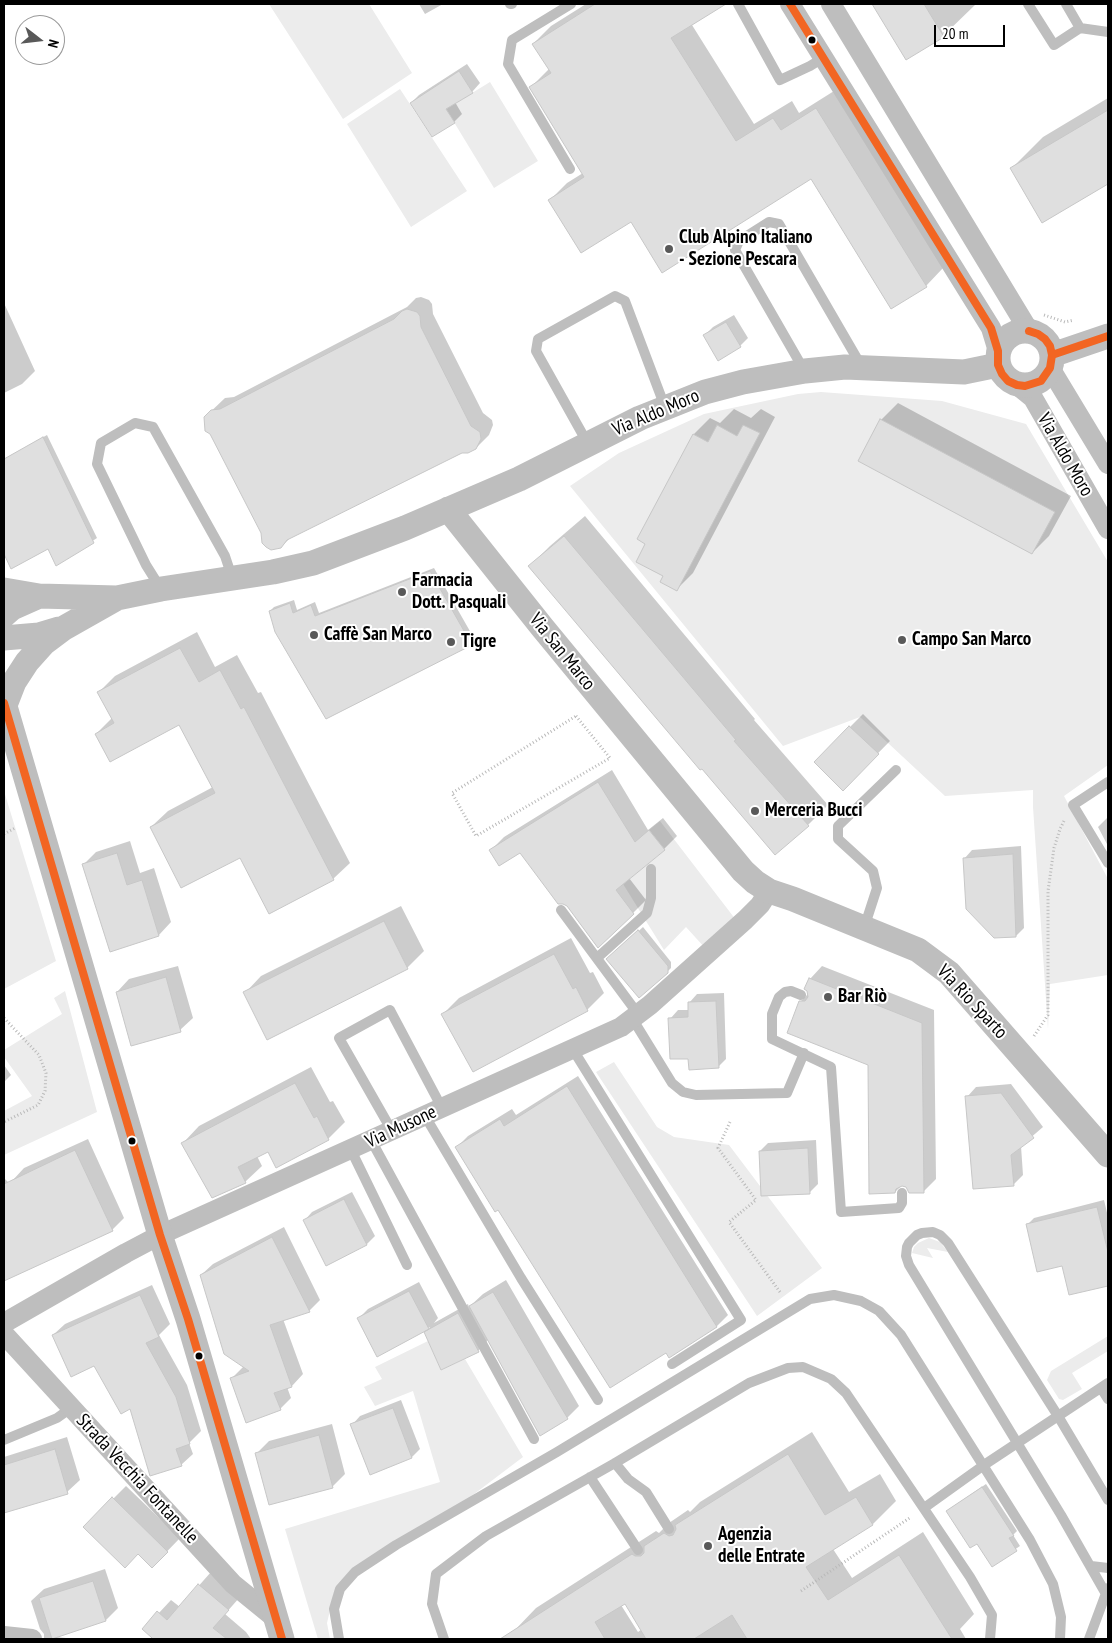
<!DOCTYPE html>
<html>
<head>
<meta charset="utf-8">
<style>
	body { margin:0 }
	#map { position:relative; width:1112px; height:1643px; overflow:hidden; background:#fff; font-family:"PT Sans Narrow",sans-serif }
	canvas { display:block }
	.frame { position:absolute; inset:0; border:5px solid #000; pointer-events:none }
	.north { position:absolute; left:15px; top:15px; width:50px; height:50px; box-sizing:border-box; background:#fff; border:1px solid #999; border-radius:50%; rotate:106deg; font-size:14px; font-weight:700; line-height:20px; text-align:center; color:#000 }
	.north::after { content:''; display:block; margin:auto; width:18px; height:22px; background:#595959; clip-path:polygon(50% 0,100% 100%,50% 72%,0 100%) }
	.scale { position:absolute; left:934px; top:25px; width:71px; height:22px; box-sizing:border-box; border:2px solid #000; border-top:0; padding-left:6px; font-size:15px; line-height:18px; white-space:nowrap; color:#000; -webkit-text-stroke:4px #fff; paint-order:stroke }
</style>
</head>
<body>
<div id="map">
<canvas width="1112" height="1643"></canvas>
<div class="frame"></div>
<div class="north">N</div>
<div class="scale">20 m</div>
</div>
<script>
const c = document.querySelector('canvas').getContext('2d');
c.lineJoin = 'round';
function fill(path, color) {
  c.fillStyle = color;
  c.fill(path, 'evenodd');
}
function toPath(rows) {
  const path = new Path2D();
  for (const r of rows) {
    if (r.length === 3) {
      path.moveTo(r[0] + r[2], r[1]);
      path.arc(r[0], r[1], r[2], 0, 2 * Math.PI);
      continue;
    }
    path.moveTo(r[0], r[1]);
    for (let i = 2; i < r.length; i += 2) path.lineTo(r[i], r[i + 1]);
  }
  return path;
}
function stroke(path, color, width, dash) {
  c.strokeStyle = color;
  c.lineWidth = width;
  c.lineCap = dash ? 'butt' : 'round';
  c.setLineDash(dash || []);
  c.stroke(path);
}
function label(font, color, halo, rows, align = 'center') {
  c.font = font + ' "PT Sans Narrow",sans-serif';
  c.lineWidth = 4;
  c.setLineDash([]);
  c.textBaseline = 'middle';
  c.strokeStyle = halo;
  c.fillStyle = color;
  for (const [text, x, y, turn = 0] of rows) {
    c.save();
    c.translate(x, y);
    c.rotate((+turn || 0) * Math.PI / 180);
    c.textAlign = isNaN(turn) ? turn : align;
    if (halo) c.strokeText(text, 0, 0);
    c.fillText(text, 0, 0);
    c.restore();
  }
}
fill(toPath([
	[269,4,369,4,412,73,343,119],
	[490,82,538,161,494,188,446,109],
	[400,89,467,191,411,227,347,124],
	[821,392,942,401,1026,424,1108,562,1108,765,1064,796,1108,879,1108,975,1050,984,1048,1029,1033,807,1033,790,945,796,860,717,783,746,570,486,619,453,704,414,798,394],
	[4,791,56,961,4,989],
	[660,821,736,920,705,948,686,927,664,950,623,884,665,850,649,830],
	[65,991,97,1112,4,1155,4,1111,32,1096,4,1057,4,1050,62,1014,54,998],
	[614,1062,657,1127,674,1137,729,1145,822,1268,757,1316,596,1072],
	[929,1238,940,1242,948,1252,927,1248,933,1258,912,1253,914,1247,918,1243],
	[1108,1336,1108,1351,1072,1373,1082,1389,1063,1400,1059,1399,1047,1380,1051,1371],
	[428,1341,441,1370,465,1359,523,1457,461,1504,395,1543,334,1593,327,1623,330,1639,318,1639,285,1529,440,1482,413,1391,375,1406,364,1387,382,1379,375,1367]
]), '#ececec');
fill(toPath([
	[419,4,443,4,425,14],
	[586,4,718,4,709,13,692,25,754,124,792,101,799,113,834,91,943,268,926,286,812,177,631,221,550,200,567,183,583,173,531,87,549,69,533,44,551,26],
	[874,4,974,4,975,5,943,36,907,58],
	[467,64,480,83,472,92,455,102,462,114,454,122,411,103,419,95],
	[1108,98,1108,183,1043,222,1012,168,1043,137],
	[421,297,429,300,432,304,433,314,483,413,492,420,493,425,489,435,476,448,462,451,292,536,281,547,263,533,205,417,225,398,234,397,407,307,416,298],
	[4,303,35,371,22,384,4,393],
	[734,315,748,338,740,346,705,335,713,327],
	[898,403,1071,496,1049,536,1032,553,881,420],
	[734,409,751,418,761,409,775,417,693,573,676,590,694,434,710,418,720,423],
	[47,435,97,538,57,564,48,547,12,567,4,551,4,459],
	[585,516,755,719,754,720,828,805,808,825,530,566,550,546],
	[434,568,475,640,471,644,270,611,274,607,294,600,297,610,315,602,319,613],
	[197,632,215,667,237,655,258,693,261,692,350,863,333,879,241,856,151,827,168,811,213,787,180,723,96,734,112,718,99,692,115,676],
	[863,714,890,741,843,789,815,762],
	[612,770,648,830,663,818,677,836,664,849,629,878,646,900,633,913,567,905,520,851,491,850,504,837],
	[1108,817,1108,846,1098,827],
	[130,841,140,873,154,868,171,922,159,935,111,950,83,865,96,852],
	[1021,846,1024,928,1016,936,964,859,972,850],
	[401,906,424,951,407,968,245,993,261,976],
	[643,927,671,962,671,968,667,972,608,959],
	[571,938,590,973,593,972,604,993,587,1010,473,1070,443,1014,459,998],
	[178,966,193,1018,180,1030,117,992,129,979],
	[822,966,934,1010,936,1179,923,1192,902,1185,895,1192,869,1064,800,1002,808,994,810,979],
	[724,993,726,1059,718,1067,690,1057,670,1019,678,1010,689,1010,689,1003,697,994],
	[4,1065,11,1075,4,1082],
	[311,1067,330,1102,333,1101,345,1122,328,1139,268,1151,257,1156,262,1166,245,1182,183,1143,199,1126],
	[578,1076,728,1315,717,1326,669,1356,666,1351,498,1208,457,1147,468,1136,512,1109,516,1115],
	[1011,1084,1043,1127,1021,1146,1023,1175,1013,1185,967,1097,976,1087],
	[88,1139,124,1218,112,1230,4,1279,4,1178,18,1192,12,1181,24,1168],
	[816,1140,818,1184,810,1192,760,1151,768,1143],
	[352,1192,375,1236,367,1244,327,1265,304,1221,312,1212],
	[1104,1200,1108,1217,1108,1284,1070,1294,1063,1264,1027,1225,1034,1218],
	[284,1227,320,1300,309,1311,283,1319,303,1374,292,1386,287,1387,291,1398,280,1409,231,1379,244,1366,201,1275,213,1264],
	[506,1280,579,1406,567,1418,489,1339,478,1351,426,1333,430,1327,377,1355,358,1319,368,1309,419,1282,438,1318,434,1323,468,1304,469,1307,483,1294],
	[152,1285,170,1324,159,1335,187,1385,201,1431,189,1443,193,1454,181,1465,95,1364,53,1335,65,1324],
	[401,1400,420,1449,412,1457,352,1425,360,1416],
	[332,1424,345,1474,332,1487,257,1453,269,1441],
	[812,1432,849,1492,880,1474,896,1501,873,1524,833,1549,852,1578,923,1532,974,1614,960,1629,966,1639,518,1639,513,1632,536,1608,656,1531,659,1533,669,1523,688,1510,690,1512,700,1502],
	[626,1602,642,1629,638,1632,621,1605],
	[67,1437,80,1480,67,1492,4,1512,4,1457],
	[986,1484,1017,1531,1013,1535,1020,1546,992,1565,951,1508],
	[126,1486,180,1538,152,1567,138,1553,85,1527],
	[105,1569,118,1608,106,1620,55,1637,77,1639,44,1639,44,1634,40,1629,31,1601,44,1589],
	[211,1572,240,1597,225,1614,246,1632,251,1639,156,1639,144,1629,171,1600,180,1607]
]), '#0003');
const building = toPath([
	[595,4,726,4,671,38,736,141,773,118,781,130,816,108,927,287,891,309,811,179,662,273,631,222,581,253,548,200,584,177,529,87,551,73,532,44,595,4],
	[872,4,924,4,944,37,906,60,872,4],
	[459,71,473,93,446,109,455,123,432,137,410,103,459,71],
	[1108,110,1108,184,1042,223,1010,168,1108,110],
	[407,309,417,312,420,316,421,327,471,426,480,432,481,439,476,449,468,453,462,453,287,540,281,548,271,550,266,547,262,543,261,533,210,434,205,431,204,417,211,410,220,409,394,319,402,311,407,309],
	[726,322,741,347,718,361,703,335,726,322],
	[880,419,1055,512,1032,554,858,461,880,419],
	[717,425,737,436,743,425,760,433,677,591,660,582,663,576,636,562,645,544,637,539,693,434,708,442,717,425],
	[43,437,94,543,56,566,48,549,11,569,4,554,4,459,43,437],
	[564,536,736,740,734,741,809,826,775,855,702,769,700,770,528,566,564,536],
	[430,571,472,645,326,719,275,632,269,611,290,603,293,613,311,605,315,616,430,571],
	[180,648,199,682,220,670,241,709,244,707,334,880,269,914,240,858,181,888,150,827,215,793,179,725,110,762,95,734,114,723,97,692,180,648],
	[849,726,879,754,843,791,814,762,849,726],
	[598,782,635,842,649,830,665,850,616,890,634,914,598,948,567,906,563,904,558,904,520,853,499,866,489,850,598,782],
	[117,853,127,885,142,880,159,936,110,952,82,864,117,853],
	[1013,854,1016,937,994,938,966,909,963,858,1013,854],
	[384,921,408,969,267,1040,243,992,384,921],
	[638,930,668,966,668,973,639,998,606,959,638,930],
	[554,954,573,989,576,987,588,1011,473,1072,441,1014,554,954],
	[166,977,181,1032,131,1046,116,992,166,977],
	[809,978,922,1023,924,1193,909,1193,906,1187,902,1186,896,1189,895,1193,869,1194,868,1065,787,1033,799,1001,805,1001,808,997,807,991,804,989,809,978],
	[716,1001,719,1068,689,1070,688,1059,670,1059,668,1018,688,1017,688,1002,716,1001],
	[295,1083,314,1118,317,1116,329,1140,276,1168,268,1152,238,1167,246,1183,212,1198,181,1143,295,1083],
	[567,1086,717,1327,669,1358,666,1353,610,1388,498,1210,495,1212,455,1147,500,1119,504,1126,567,1086],
	[1001,1093,1034,1138,1011,1155,1014,1186,973,1189,965,1096,1001,1093],
	[808,1148,810,1194,761,1196,759,1151,808,1148],
	[75,1150,113,1231,4,1281,4,1184,75,1150],
	[344,1199,367,1245,326,1266,303,1220,344,1199],
	[1097,1207,1108,1252,1108,1286,1069,1295,1062,1266,1037,1272,1026,1224,1097,1207],
	[272,1237,310,1312,270,1325,292,1387,274,1393,281,1410,246,1423,230,1378,249,1371,224,1354,200,1275,272,1237],
	[409,1291,429,1329,377,1357,357,1318,409,1291],
	[493,1292,568,1419,540,1436,469,1306,493,1292],
	[140,1295,159,1337,146,1343,176,1397,190,1444,176,1449,182,1466,150,1476,130,1409,121,1414,94,1366,71,1377,52,1335,140,1295],
	[458,1313,479,1352,441,1370,424,1332,458,1313],
	[393,1408,412,1458,370,1475,350,1424,393,1408],
	[319,1435,333,1488,269,1505,255,1453,319,1435],
	[55,1449,68,1494,4,1513,4,1465,55,1449],
	[788,1454,825,1515,856,1497,873,1525,806,1567,828,1600,899,1555,952,1639,747,1639,732,1615,694,1639,646,1639,625,1604,595,1622,605,1639,500,1639,632,1554,635,1556,641,1556,644,1553,644,1546,664,1533,669,1536,673,1535,676,1529,675,1525,788,1454],
	[982,1487,1014,1536,1009,1538,1017,1551,992,1567,977,1544,970,1548,946,1511,982,1487],
	[112,1497,168,1552,152,1568,138,1554,125,1568,83,1527,112,1497],
	[93,1581,106,1621,52,1639,39,1598,93,1581],
	[198,1584,229,1610,213,1628,227,1639,151,1639,152,1638,142,1629,157,1611,167,1620,198,1584]
]);
fill(building, '#dfdfdf');
stroke(building, '#c7c7c7', 1);
stroke(toPath([
	[1044,315,1065,322,1074,320],
	[576,716,610,758,476,836,452,793,576,716],
	[4,834,15,828],
	[4,1018,39,1055,46,1073,45,1091,38,1105,4,1122],
	[1034,1036,1048,1015,1048,891,1054,848,1060,829,1064,821],
	[730,1122,718,1148,756,1200,729,1222,780,1292],
	[801,1591,911,1517]
]), '#b9b9b9', 3, [1, 2.5]);
stroke(toPath([
	[510,4,512,4],
	[738,4,780,80,810,66,823,58],
	[1028,4,1054,45,1080,28,1108,32],
	[1066,4,1080,28],
	[570,169,508,64,512,40,571,4],
	[804,370,735,250,739,241,769,222,779,224,862,367],
	[588,444,536,351,538,339,615,296,625,301,665,407],
	[161,589,146,565,97,464,101,443,135,423,153,427,225,556,232,577],
	[1108,782,1073,805,1108,863],
	[561,910,638,1014],
	[864,928,877,888,873,871,838,839,838,826,896,770],
	[597,958,647,913,651,898,651,869],
	[801,995,791,991,785,992,779,997,772,1014,772,1039,831,1067,841,1212,899,1208,902,1203,902,1193],
	[632,1018,672,1083,683,1092,696,1095,787,1093,804,1053],
	[572,1048,741,1320,672,1364],
	[425,1116,521,1278,598,1400],
	[392,1131,339,1038,390,1010,442,1108],
	[371,1140,534,1439],
	[351,1150,407,1265],
	[1101,1388,1108,1399],
	[4,1440,57,1418,71,1408],
	[615,1463,628,1479,646,1492,669,1529],
	[590,1477,638,1550],
	[924,1508,984,1465,1108,1383],
	[1091,1566,1108,1568],
	[1106,1594,1061,1515,909,1265,906,1256,907,1247,909,1243,917,1235,922,1233,933,1232,940,1235,948,1243,1058,1416,1108,1500],
	[339,1639,334,1609,340,1589,355,1572,396,1545,557,1452,810,1299,834,1295,861,1301,879,1311,901,1335,1030,1540,1053,1584,1061,1617,1060,1639],
	[444,1639,432,1604,436,1574,486,1536,615,1463,749,1383,788,1368,803,1367,831,1379,846,1393,970,1577,992,1615,990,1639],
	[1089,1639,1108,1588]
]), '#bebebe', 10);
stroke(toPath([
	[790,4,991,328,998,351],
	[831,4,1029,331],
	[1050,368,1108,464],
	[1017,385,1033,398,1108,529],
	[4,1323,126,1253,160,1235,621,1027,650,1005,745,920,760,905,769,891],
	[4,1334,233,1584,276,1619],
	[4,1636,32,1639]
]), '#bebebe', 20);
stroke(toPath([
	[1025,358,27],
	[1052,355,1108,336],
	[448,509,542,627,743,871,755,882,769,891,793,899,918,950,949,973,1108,1155],
	[4,590,39,596,117,598,161,589,273,572,313,563,405,528,519,479,640,418,705,392,743,382,805,371,845,367,964,372,998,365],
	[4,615,12,608,39,596],
	[4,638,39,635,59,629],
	[4,703,160,1235,188,1319,282,1639],
	[5,705,14,682,27,662,44,643,64,628,117,598]
]), '#bebebe', 25);
stroke(toPath([
	[790,4,991,328,998,351,998,365,1002,374,1008,381,1017,385,1025,386,1041,381,1050,368,1052,355,1050,346,1045,339,1038,334,1029,331],
	[1052,355,1108,336],
	[4,703,160,1235,188,1319,282,1639]
]), '#f26522', 8);
for (const [x, y, r, color] of [
	[812,40,4.5,"#000"],
	[669,249,5,"#595959"],
	[402,592,5,"#595959"],
	[314,635,5,"#595959"],
	[902,640,5,"#595959"],
	[451,642,5,"#595959"],
	[755,811,5,"#595959"],
	[828,997,5,"#595959"],
	[132,1141,4.5,"#000"],
	[199,1356,4.5,"#000"],
	[708,1546,5,"#595959"]
]) {
  const dot = new Path2D();
  dot.arc(x, y, r, 0, 2 * Math.PI);
  c.fillStyle = color;
  c.fill(dot);
  stroke(dot, '#fff', 2);
}
label('bold 19px', '#000', '#fff', [
	["Club Alpino Italiano",679,238],
	["- Sezione Pescara",679,260],
	["Farmacia",412,581],
	["Dott. Pasquali",412,603],
	["Caffè San Marco",324,635],
	["Campo San Marco",912,640],
	["Tigre",461,642],
	["Merceria Bucci",765,811],
	["Bar Riò",838,997],
	["Agenzia",718,1535],
	["delle Entrate",718,1557]
], 'left');
label('19px', '#000', '#fff', [
	["Via Aldo Moro",656,413,-23],
	["Via Aldo Moro",1065,455,60],
	["Via San Marco",562,652,51],
	["Via Rio Sparto",972,1002,47],
	["Via Musone",401,1127,-25],
	["Strada Vecchia Fontanelle",137,1479,47]
]);
</script>
</body>
</html>
